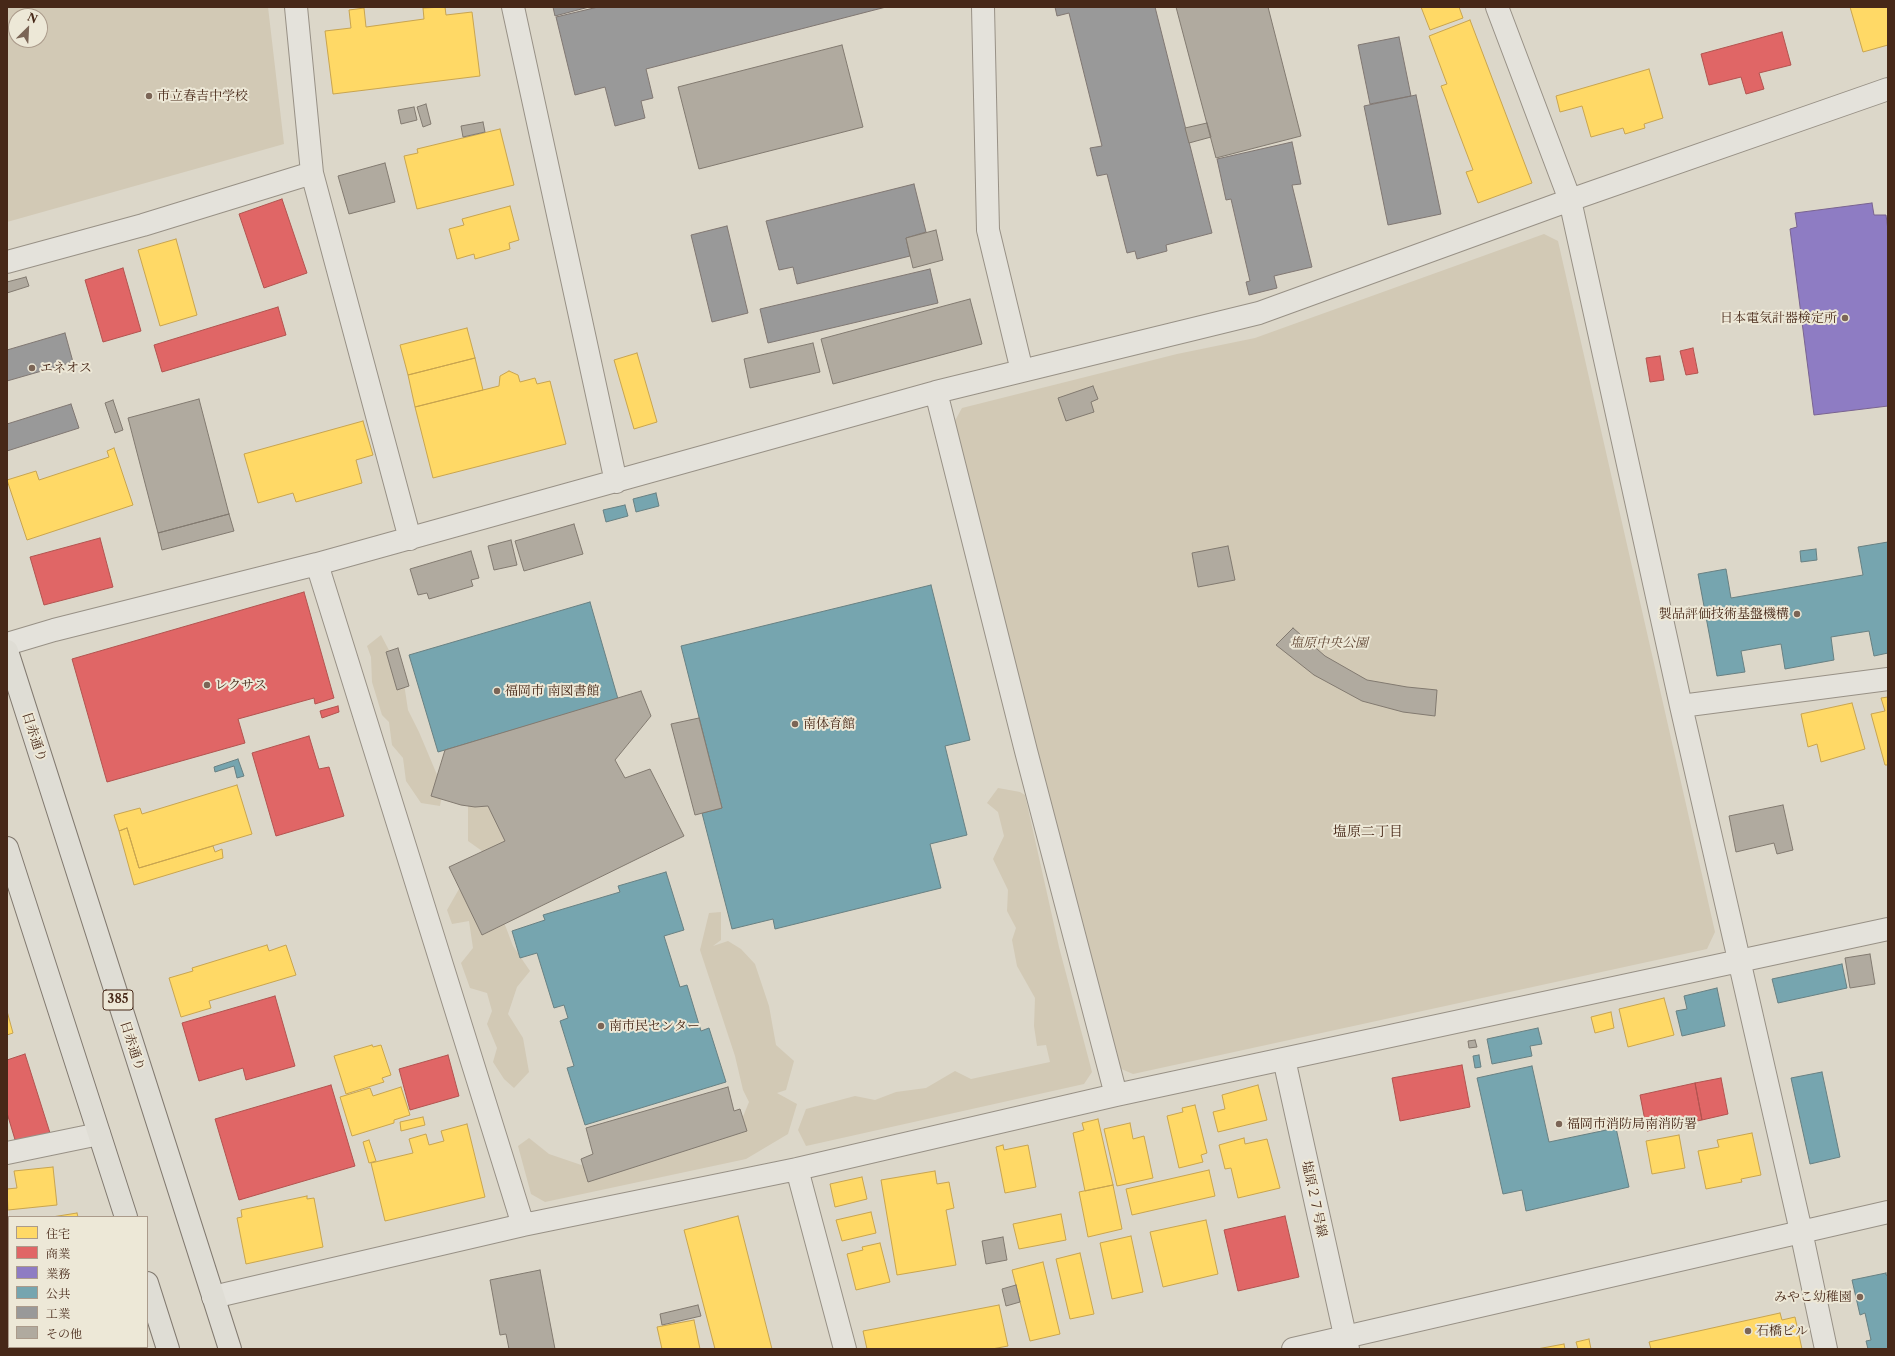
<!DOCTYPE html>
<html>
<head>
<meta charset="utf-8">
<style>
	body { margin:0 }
	#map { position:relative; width:1895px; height:1356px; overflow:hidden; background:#dcd7c9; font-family:"Libre Caslon Text","Noto Serif JP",serif }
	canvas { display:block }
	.frame { position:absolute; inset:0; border:8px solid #472818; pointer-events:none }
	.legend { position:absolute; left:8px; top:1216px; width:140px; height:132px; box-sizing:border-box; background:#ede8d7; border:1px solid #ab9b8b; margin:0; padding:5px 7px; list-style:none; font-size:12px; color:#472818 }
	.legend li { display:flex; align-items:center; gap:8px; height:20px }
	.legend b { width:20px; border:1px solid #ab9b8b }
	.north { position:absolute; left:8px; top:8px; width:40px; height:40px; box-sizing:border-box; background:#ede8d7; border:1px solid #ab9b8b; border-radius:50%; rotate:24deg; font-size:11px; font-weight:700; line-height:16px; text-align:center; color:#472818 }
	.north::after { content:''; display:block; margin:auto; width:14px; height:18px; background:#7b6556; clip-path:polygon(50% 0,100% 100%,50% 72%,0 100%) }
</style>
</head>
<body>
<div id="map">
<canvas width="1895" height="1356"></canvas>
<div class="frame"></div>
<ul class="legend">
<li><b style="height:11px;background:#ffd966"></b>住宅</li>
<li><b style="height:11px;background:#e06666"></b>商業</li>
<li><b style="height:11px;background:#8e7cc3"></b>業務</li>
<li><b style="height:11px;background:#76a5af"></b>公共</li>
<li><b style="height:11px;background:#999"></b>工業</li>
<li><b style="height:11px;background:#b0aa9f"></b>その他</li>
</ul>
<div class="north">N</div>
</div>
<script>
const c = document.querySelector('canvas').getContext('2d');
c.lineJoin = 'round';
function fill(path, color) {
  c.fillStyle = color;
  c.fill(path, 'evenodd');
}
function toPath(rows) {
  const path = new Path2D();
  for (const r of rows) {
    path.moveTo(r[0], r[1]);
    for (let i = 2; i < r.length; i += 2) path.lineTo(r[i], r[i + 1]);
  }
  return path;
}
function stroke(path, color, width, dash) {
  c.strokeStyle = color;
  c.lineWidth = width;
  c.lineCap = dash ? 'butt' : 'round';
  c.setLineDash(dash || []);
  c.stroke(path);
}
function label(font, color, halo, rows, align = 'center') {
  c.font = font + ' "Libre Caslon Text","Noto Serif JP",serif';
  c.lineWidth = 4;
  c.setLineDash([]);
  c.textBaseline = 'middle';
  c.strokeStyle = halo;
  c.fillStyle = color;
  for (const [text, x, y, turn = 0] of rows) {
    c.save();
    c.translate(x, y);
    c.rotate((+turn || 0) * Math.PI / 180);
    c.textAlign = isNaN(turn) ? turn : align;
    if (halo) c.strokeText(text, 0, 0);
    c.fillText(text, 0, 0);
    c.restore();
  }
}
fill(toPath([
	[7,7,268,7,284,144,7,222],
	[16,16,40,16,40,40,16,40],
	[1544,234,1558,241,1715,932,1707,949,1133,1074,1119,1068,952,426,962,408,1177,354,1255,338],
	[381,635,403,677,408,710,419,732,443,789,440,806,421,803,406,781,403,758,392,745,389,722,382,715,372,682,371,657,367,646],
	[489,787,533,845,489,856,468,841,468,793],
	[998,788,1020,792,1025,795,1059,947,1092,1072,1084,1084,806,1146,798,1130,806,1109,855,1096,875,1100,896,1092,926,1088,955,1071,971,1079,1050,1062,1046,1045,1037,1046,1034,1026,1035,998,1017,966,1012,940,1016,928,1007,911,1008,890,993,859,1004,836,998,812,987,803],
	[459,889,473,907,502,917,513,946,530,971,517,987,508,1014,523,1038,529,1072,514,1088,504,1079,493,1062,497,1048,487,1024,492,1011,487,993,470,988,461,963,473,948,469,921,452,924,447,910],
	[721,912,721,940,713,946,728,941,741,949,755,964,769,1006,776,1045,794,1061,786,1090,777,1093,797,1104,788,1134,746,1159,545,1202,531,1194,518,1146,529,1138,549,1154,590,1168,742,1119,749,1102,743,1090,735,1056,700,950,709,913]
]), '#d2c9b5');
const homes = toPath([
	[445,7,446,15,472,12,480,76,333,94,325,31,351,28,349,10,364,8,366,27,424,19,423,8,445,7],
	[1421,7,1459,7,1463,18,1430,30,1421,7],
	[1850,7,1888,7,1888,45,1863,52,1850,7],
	[1470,20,1532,183,1478,203,1466,172,1473,170,1441,86,1447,84,1429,36,1470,20],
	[1649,69,1663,118,1644,124,1645,128,1625,134,1623,128,1591,137,1582,106,1560,112,1556,96,1649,69],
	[500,129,514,185,417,209,404,156,418,153,417,149,500,129],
	[510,206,519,240,509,243,510,249,475,259,474,254,457,259,449,229,464,225,462,219,510,206],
	[176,239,197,315,160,326,138,250,176,239],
	[467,328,475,358,408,375,400,345,467,328],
	[637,353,657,422,634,429,614,360,637,353],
	[475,358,483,390,415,407,408,375,475,358],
	[509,371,518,375,520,382,535,378,537,384,550,381,566,444,433,478,415,407,499,386,500,376,509,371],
	[363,421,373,455,356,460,362,483,296,502,293,493,258,503,244,454,363,421],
	[114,448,133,505,27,540,7,480,36,471,39,480,109,457,107,451,114,448],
	[1888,697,1888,765,1885,765,1871,714,1885,711,1881,698,1888,697],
	[1852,703,1865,749,1821,762,1817,744,1808,747,1801,714,1852,703],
	[237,785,252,834,139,868,127,828,119,831,114,815,140,808,142,814,237,785],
	[127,828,139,868,213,846,215,852,222,849,223,858,134,885,119,831,127,828],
	[267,945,269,951,286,945,296,975,209,1001,211,1008,181,1017,169,978,193,971,192,968,267,945],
	[1664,998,1674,1035,1628,1047,1619,1009,1664,998],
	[7,1011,13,1033,7,1035,7,1011],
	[1611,1012,1614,1028,1595,1033,1591,1017,1611,1012],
	[372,1045,373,1047,381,1045,391,1075,382,1078,384,1082,346,1094,334,1056,372,1045],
	[1258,1085,1267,1120,1218,1132,1213,1112,1225,1109,1222,1095,1258,1085],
	[401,1087,410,1115,394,1120,394,1123,352,1136,340,1097,370,1088,373,1096,401,1087],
	[1195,1105,1207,1153,1201,1155,1203,1162,1179,1168,1167,1116,1183,1112,1182,1108,1195,1105],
	[423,1117,425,1125,401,1131,400,1122,423,1117],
	[1098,1119,1113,1185,1085,1191,1073,1133,1084,1130,1082,1123,1098,1119],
	[1130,1123,1133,1139,1144,1136,1153,1178,1117,1186,1104,1129,1130,1123],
	[467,1124,485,1197,385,1221,371,1163,413,1153,409,1139,426,1134,429,1145,444,1141,441,1131,467,1124],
	[1752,1133,1761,1175,1741,1179,1742,1182,1706,1189,1698,1151,1719,1147,1717,1140,1752,1133],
	[1679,1135,1685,1168,1652,1174,1646,1141,1679,1135],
	[1244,1138,1245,1144,1267,1139,1280,1188,1238,1198,1231,1168,1225,1169,1219,1145,1244,1138],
	[369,1140,376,1161,369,1163,363,1142,369,1140],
	[1003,1145,1004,1150,1028,1145,1036,1187,1005,1193,996,1147,1003,1145],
	[53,1167,57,1205,8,1210,7,1189,17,1188,14,1171,53,1167],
	[1209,1170,1215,1196,1132,1215,1126,1189,1209,1170],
	[935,1171,937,1184,949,1182,954,1208,946,1210,956,1265,897,1275,881,1180,935,1171],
	[862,1177,867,1199,835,1207,830,1184,862,1177],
	[1113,1185,1122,1229,1088,1237,1079,1192,1113,1185],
	[307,1196,307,1199,314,1198,323,1247,246,1264,237,1218,242,1217,241,1210,307,1196],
	[871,1212,876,1233,842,1241,836,1220,871,1212],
	[77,1213,78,1217,52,1217,77,1213],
	[1061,1214,1066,1240,1019,1249,1013,1224,1061,1214],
	[738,1216,772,1349,715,1349,684,1230,738,1216],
	[1206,1220,1218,1274,1163,1287,1150,1232,1206,1220],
	[1131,1236,1143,1292,1112,1299,1100,1243,1131,1236],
	[880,1243,890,1282,856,1290,847,1254,863,1250,862,1247,880,1243],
	[1080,1253,1094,1314,1070,1319,1056,1259,1080,1253],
	[1043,1262,1060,1334,1030,1341,1012,1270,1043,1262],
	[9,1284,9,1324,7,1324,7,1285,9,1284],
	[999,1305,1008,1346,992,1349,867,1349,863,1331,999,1305],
	[1780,1313,1782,1320,1795,1317,1802,1349,1651,1349,1649,1342,1780,1313],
	[694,1320,700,1349,662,1349,657,1327,694,1320],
	[1589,1339,1591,1349,1578,1349,1576,1342,1589,1339],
	[1564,1344,1565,1349,1537,1349,1564,1344]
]);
fill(homes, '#ffd966');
stroke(homes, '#c8a44f', 1);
const shops = toPath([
	[1782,32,1791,65,1759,73,1764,89,1746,94,1741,77,1709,85,1701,54,1782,32],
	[282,199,307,273,264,288,239,214,282,199],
	[123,268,141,331,103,342,85,280,123,268],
	[278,307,286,335,162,372,154,345,278,307],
	[1693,348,1698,373,1686,375,1680,351,1693,348],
	[1660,356,1664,380,1650,382,1646,358,1660,356],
	[100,538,113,587,44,605,30,557,100,538],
	[304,592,334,698,315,704,314,698,238,719,245,743,107,782,72,659,304,592],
	[338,706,339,712,322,718,320,711,338,706],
	[309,736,319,769,329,767,344,816,276,836,252,753,309,736],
	[275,996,295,1066,246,1080,243,1068,199,1081,182,1023,275,996],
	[25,1054,50,1133,16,1143,7,1113,7,1060,25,1054],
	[448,1055,459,1096,410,1110,399,1069,448,1055],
	[1462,1065,1470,1107,1400,1121,1392,1078,1462,1065],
	[1721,1078,1728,1114,1702,1120,1695,1083,1721,1078],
	[1695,1083,1702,1120,1647,1131,1640,1095,1695,1083],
	[331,1085,355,1166,239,1200,215,1119,331,1085],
	[1285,1216,1299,1277,1238,1291,1224,1230,1285,1216],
	[7,1347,113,1347,113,1349,7,1349,7,1347]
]);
fill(shops, '#e06666');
stroke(shops, '#b2534f', 1);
const offices = toPath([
	[1872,203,1874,215,1886,215,1888,230,1888,406,1814,415,1790,229,1797,227,1795,213,1872,203]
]);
fill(offices, '#8e7cc3');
stroke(offices, '#796390', 1);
const public = toPath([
	[656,493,659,506,636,512,633,499,656,493],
	[625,505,628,516,606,522,603,510,625,505],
	[1888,542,1888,653,1874,656,1869,631,1831,637,1834,660,1785,669,1781,644,1741,651,1745,672,1717,676,1698,574,1726,569,1731,598,1863,575,1858,547,1888,542],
	[1816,549,1817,560,1801,562,1800,551,1816,549],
	[931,585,970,740,945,746,967,835,930,844,941,888,775,929,773,919,732,929,702,813,722,808,681,646,931,585],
	[590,602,618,699,438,752,409,655,590,602],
	[238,759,244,776,237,778,234,766,215,772,214,767,238,759],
	[666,872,684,930,664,936,680,987,687,985,701,1031,709,1028,726,1082,585,1125,567,1068,574,1066,560,1021,568,1018,564,1005,554,1008,537,953,520,958,512,931,545,920,543,915,620,892,618,886,666,872],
	[1842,964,1847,988,1778,1003,1772,979,1842,964],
	[1717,988,1725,1026,1682,1036,1676,1011,1687,1009,1684,996,1717,988],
	[1538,1028,1542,1044,1530,1046,1532,1056,1492,1064,1487,1039,1538,1028],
	[1479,1055,1481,1067,1475,1068,1473,1056,1479,1055],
	[1532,1066,1549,1142,1616,1128,1629,1187,1526,1211,1522,1190,1503,1194,1477,1078,1532,1066],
	[1822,1072,1840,1157,1810,1164,1791,1078,1822,1072],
	[1886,1273,1886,1275,1888,1275,1888,1349,1868,1349,1866,1341,1871,1340,1865,1313,1860,1315,1852,1280,1886,1273]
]);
fill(public, '#76a5af');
stroke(public, '#688082', 1);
const industry = toPath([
	[553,7,589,7,555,16,553,7],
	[598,7,886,7,646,69,653,98,641,101,645,118,615,126,605,87,575,95,556,17,598,7],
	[1055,7,1155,7,1212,233,1166,245,1167,251,1137,259,1135,251,1127,253,1107,174,1097,176,1090,148,1102,146,1069,13,1057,16,1055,7],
	[1399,37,1411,96,1370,104,1358,45,1399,37],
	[1416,95,1441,214,1388,225,1364,106,1416,95],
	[1292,142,1301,184,1292,185,1312,267,1274,276,1277,288,1249,295,1246,282,1250,281,1231,199,1226,200,1217,159,1292,142],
	[914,184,926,232,906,238,910,256,797,284,793,267,779,270,766,221,914,184],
	[727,226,748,313,712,322,691,235,727,226],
	[930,269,938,303,768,343,760,309,930,269],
	[65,333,73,362,7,381,7,350,65,333],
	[71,404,79,428,7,451,7,424,71,404]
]);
fill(industry, '#999');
stroke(industry, '#807772', 1);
const building = toPath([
	[1176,7,1268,7,1301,136,1216,158,1176,7],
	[842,45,863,127,699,169,678,87,842,45],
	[426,104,431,124,423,127,417,107,426,104],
	[414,107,417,120,401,124,398,110,414,107],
	[483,122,485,132,463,137,461,126,483,122],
	[1207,123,1211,137,1189,143,1185,128,1207,123],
	[385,163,395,202,349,214,338,176,385,163],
	[936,230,943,260,913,268,906,238,936,230],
	[26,277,29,286,7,293,7,282,26,277],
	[970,299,982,344,833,384,821,339,970,299],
	[813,343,820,372,750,388,744,359,813,343],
	[1093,386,1098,399,1091,402,1094,412,1066,421,1058,398,1093,386],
	[199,399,229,514,158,533,128,418,199,399],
	[113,400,123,430,115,433,105,403,113,400],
	[229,514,234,531,162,550,158,533,229,514],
	[574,524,583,554,524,571,515,541,574,524],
	[511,540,517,565,494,570,488,546,511,540],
	[1228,546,1235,580,1198,587,1192,553,1228,546],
	[471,551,479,578,471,580,473,586,429,599,427,593,418,595,410,569,471,551],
	[1293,628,1325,656,1367,680,1407,687,1437,690,1435,716,1403,712,1362,701,1314,675,1276,645,1293,628],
	[398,648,409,686,397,690,386,652,398,648],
	[641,691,651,716,615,760,625,778,650,769,684,836,482,935,449,867,505,841,488,806,475,807,461,805,431,796,445,750,641,691],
	[699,718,722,808,695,815,671,724,699,718],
	[1783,805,1793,850,1777,854,1774,843,1736,852,1729,816,1783,805],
	[1870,954,1875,984,1850,988,1845,958,1870,954],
	[1475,1040,1477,1047,1469,1048,1468,1041,1475,1040],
	[728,1087,734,1111,740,1109,747,1131,588,1182,581,1159,593,1154,586,1128,728,1087],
	[1003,1237,1007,1260,986,1264,982,1241,1003,1237],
	[540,1270,555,1349,509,1349,506,1334,500,1335,490,1280,540,1270],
	[1016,1285,1020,1302,1006,1306,1002,1289,1016,1285],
	[698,1305,701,1316,662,1325,660,1314,698,1305]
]);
fill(building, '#b0aa9f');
stroke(building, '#827a70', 1);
const minor = toPath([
	[513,7,616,482],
	[983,7,988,230,1022,371],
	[1497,7,1570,200,1681,706,1801,1231,1826,1349],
	[312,173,410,539],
	[7,262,143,225,312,173,296,7],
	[936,392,1026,751,1116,1095],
	[317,564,523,1225],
	[7,644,54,630,317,564,936,392,1259,313,1570,200,1888,89],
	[1681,706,1888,679],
	[1284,1059,1348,1349],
	[7,1153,99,1134],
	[797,1169,845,1349],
	[213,1297,523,1225,797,1169,1116,1095,1888,929],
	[1293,1349,1888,1212]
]);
const highway = toPath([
	[7,651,230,1349],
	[7,848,126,1217],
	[147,1283,168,1349]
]);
stroke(minor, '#989186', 24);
stroke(highway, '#827a70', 24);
stroke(minor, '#e4e2db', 22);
stroke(highway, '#dfddd5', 22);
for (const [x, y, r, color] of [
	[149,96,4,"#7b6556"],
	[1845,318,4,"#7b6556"],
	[32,368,4,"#7b6556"],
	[1797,614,4,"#7b6556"],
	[207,685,4,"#7b6556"],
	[497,691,4,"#7b6556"],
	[795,724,4,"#7b6556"],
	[601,1026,4,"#7b6556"],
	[1559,1124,4,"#7b6556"],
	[1860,1297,4,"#7b6556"],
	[1748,1331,4,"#7b6556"]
]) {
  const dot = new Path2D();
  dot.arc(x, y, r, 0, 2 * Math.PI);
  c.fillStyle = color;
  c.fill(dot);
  stroke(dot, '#ede8d7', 1.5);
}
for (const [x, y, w] of [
	[118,1000,30]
]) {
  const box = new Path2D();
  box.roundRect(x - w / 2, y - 10, w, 20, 3);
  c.fillStyle = '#ede8d7';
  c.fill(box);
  stroke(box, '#472818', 1);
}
label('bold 12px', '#472818', null, [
	["385",118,1000]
]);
label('13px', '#472818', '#ede8d7', [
	["市立春吉中学校",157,96],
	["日本電気計器検定所",1837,318,"right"],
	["エネオス",40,368],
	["製品評価技術基盤機構",1789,614,"right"],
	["レクサス",215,685],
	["福岡市 南図書館",505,691],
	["南体育館",803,724],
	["南市民センター",609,1026],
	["福岡市消防局南消防署",1567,1124],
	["みやこ幼稚園",1852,1297,"right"],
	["石橋ビル",1756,1331]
], 'left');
label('italic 13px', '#614634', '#ede8d7', [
	["塩原中央公園",1329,643]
]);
label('13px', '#472818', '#ede8d7', [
	["日赤通り",34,737,72],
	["日赤通り",132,1046,72],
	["塩原２７号線",1314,1199,78]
]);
label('14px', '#472818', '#ede8d7', [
	["塩原二丁目",1368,832]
]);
</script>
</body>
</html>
